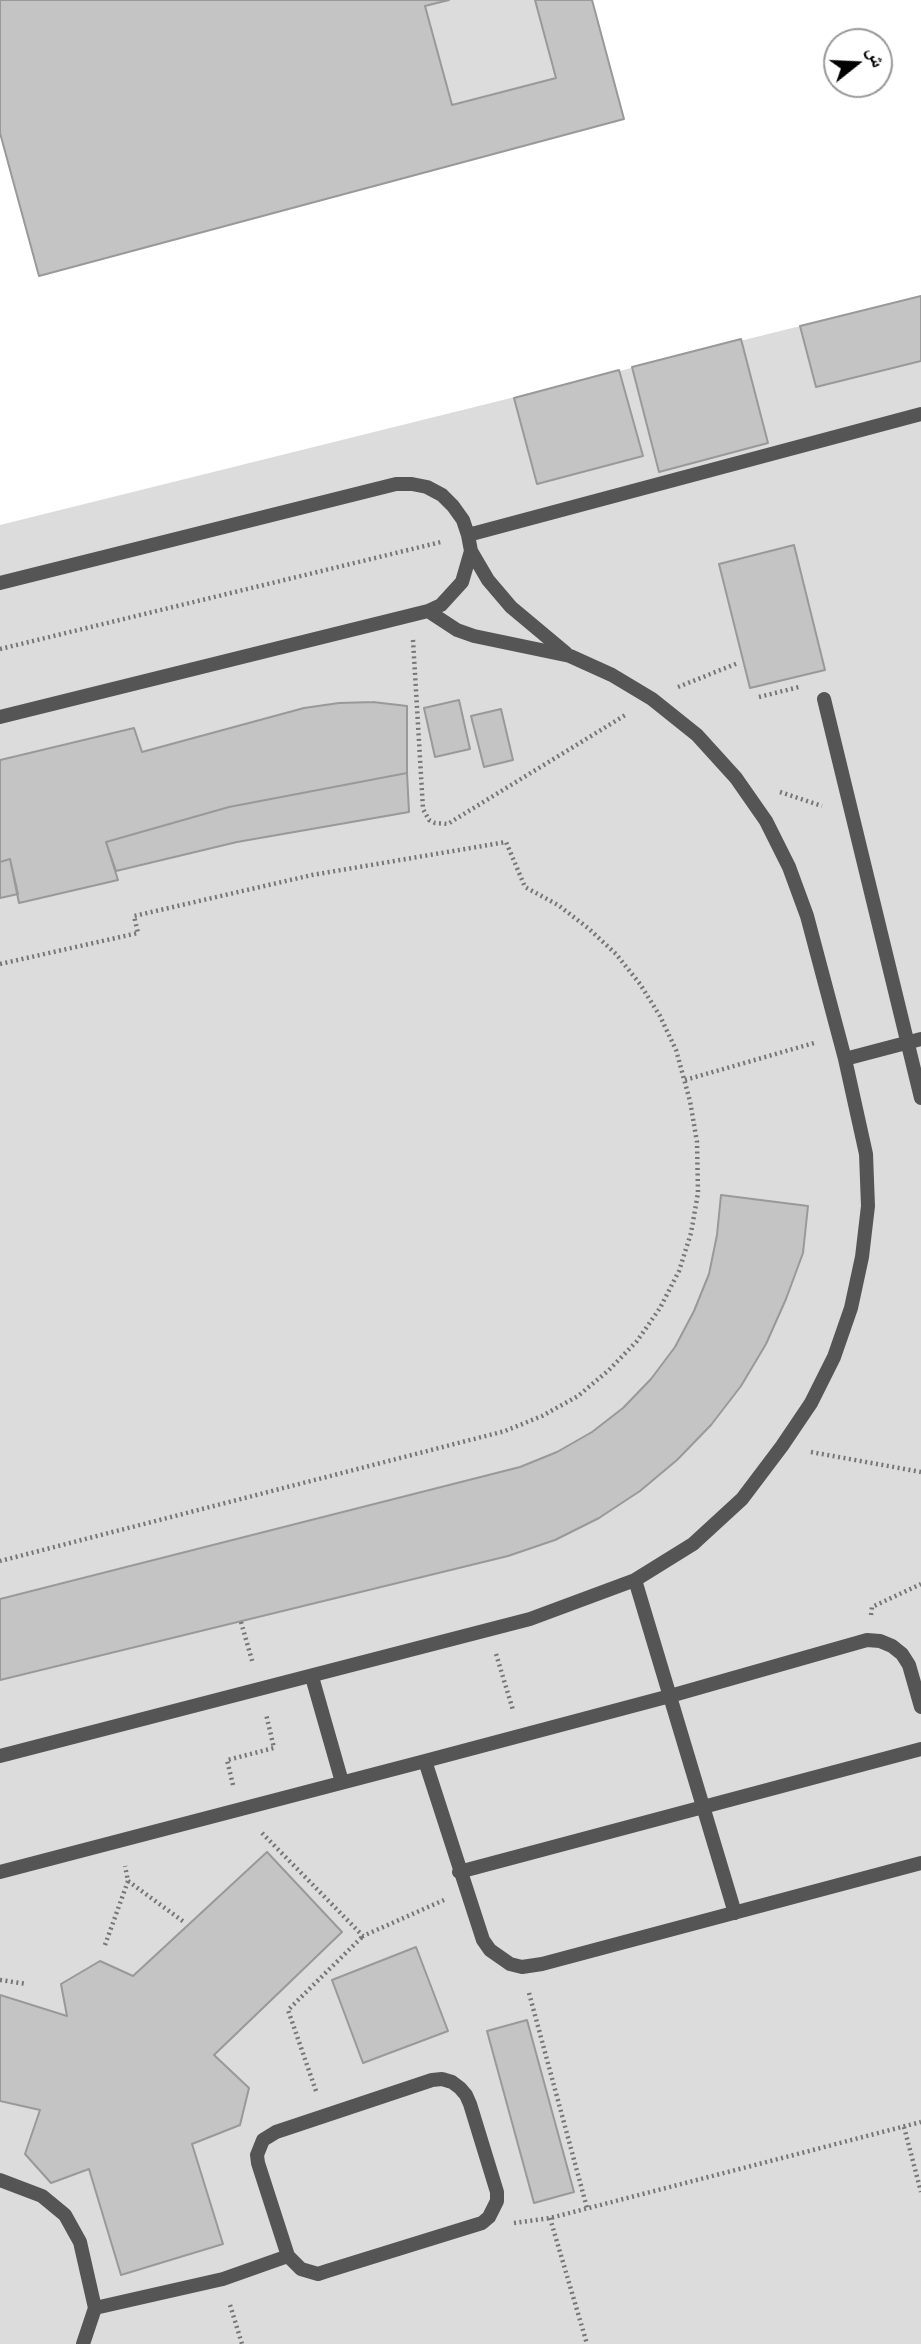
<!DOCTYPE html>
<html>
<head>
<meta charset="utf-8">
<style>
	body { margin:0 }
	#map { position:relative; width:921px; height:2344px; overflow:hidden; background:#fff; font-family:"Space Grotesk","Noto Naskh Arabic",sans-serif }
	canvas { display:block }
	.north { position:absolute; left:823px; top:28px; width:70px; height:70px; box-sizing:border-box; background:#fff; border:2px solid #999; border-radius:50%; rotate:72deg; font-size:19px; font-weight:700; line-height:28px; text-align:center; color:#000 }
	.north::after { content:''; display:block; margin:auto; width:24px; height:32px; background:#000; clip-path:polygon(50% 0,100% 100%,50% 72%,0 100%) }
</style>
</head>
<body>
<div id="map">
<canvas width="921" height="2344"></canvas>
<div class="north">ش</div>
</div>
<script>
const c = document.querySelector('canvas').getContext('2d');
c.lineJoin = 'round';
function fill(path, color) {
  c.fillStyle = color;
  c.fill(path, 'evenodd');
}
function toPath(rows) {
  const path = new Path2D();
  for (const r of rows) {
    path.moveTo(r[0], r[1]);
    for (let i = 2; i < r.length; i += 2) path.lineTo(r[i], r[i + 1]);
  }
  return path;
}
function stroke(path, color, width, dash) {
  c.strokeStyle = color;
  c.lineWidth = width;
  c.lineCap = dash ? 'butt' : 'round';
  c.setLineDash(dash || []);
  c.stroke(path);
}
fill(toPath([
	[449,0,535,0,556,78,452,105,425,6],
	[921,296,921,2344,0,2344,0,525]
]), '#dcdcdc');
const building = toPath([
	[0,0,449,0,425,6,452,105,556,78,535,0,592,0,624,119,39,276,0,133,0,0],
	[921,296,921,361,816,387,800,326,921,296],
	[741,339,768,443,659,472,632,367,741,339],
	[619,370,643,456,537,484,514,398,619,370],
	[794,545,825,670,750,688,719,564,794,545],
	[459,700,470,749,435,757,424,708,459,700],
	[373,702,407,706,407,773,229,807,106,842,118,880,19,903,10,859,0,862,0,760,134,728,142,752,304,708,339,703,373,702],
	[501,709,513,760,484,767,471,716,501,709],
	[407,773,409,812,237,842,116,871,106,842,229,807,407,773],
	[10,859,18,894,0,898,0,862,10,859],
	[721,1195,808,1206,803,1253,786,1299,766,1344,741,1386,711,1425,677,1460,640,1491,599,1518,555,1540,508,1556,0,1680,0,1599,520,1467,557,1452,592,1432,623,1408,651,1379,675,1347,694,1311,709,1274,717,1235,721,1195],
	[267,1852,342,1932,214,2055,249,2088,240,2125,192,2144,223,2244,121,2275,89,2169,51,2183,25,2154,40,2110,0,2101,0,1995,67,2016,61,1984,100,1961,133,1976,267,1852],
	[416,1947,448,2031,363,2063,332,1980,416,1947],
	[527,2020,574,2192,534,2203,487,2031,527,2020]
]);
fill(building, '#c4c4c4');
stroke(building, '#999', 2);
stroke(toPath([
	[413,640,423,809,429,820,435,823,448,824,454,820,627,714],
	[0,649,441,542],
	[678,687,738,663],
	[759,697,799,687],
	[780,792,822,806],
	[0,964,138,933,134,916,312,875,506,842,525,887,558,905,588,928,616,954,640,984,660,1016,676,1050,690,1101,697,1142,698,1193,691,1233,679,1271,660,1308,637,1341,609,1370,578,1396,542,1416,505,1431,0,1561],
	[685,1080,814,1043],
	[811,1452,921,1472],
	[871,1615,872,1607,921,1584],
	[241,1622,253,1664],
	[496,1654,513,1710],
	[233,1785,227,1760,274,1748,266,1714],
	[262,1833,363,1936,444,1900],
	[128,1881,184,1922],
	[105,1945,128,1881,125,1866],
	[0,1980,27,1984],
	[529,1993,587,2208],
	[316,2091,288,2010,363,1936],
	[904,2127,921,2192],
	[550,2218,587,2344],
	[514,2223,550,2218,921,2122],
	[230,2305,242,2344]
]), '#777', 4.5, [2, 3.5]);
stroke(toPath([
	[468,535,921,414],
	[471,551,488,580,511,607,566,653],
	[0,583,396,484,412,484,427,487,442,495,453,506,463,520,468,535,471,551,462,582,441,605,428,611,0,717],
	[824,699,921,1098],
	[845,1059,921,1039],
	[635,1580,735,1913],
	[312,1677,342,1782],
	[921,1707,909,1665,902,1654,892,1646,880,1641,867,1640,670,1696,425,1761,483,1940,490,1950,510,1964,522,1967,542,1964,921,1863],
	[0,1756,530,1619,635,1580,693,1544,742,1499,782,1446,811,1403,834,1357,851,1308,862,1257,868,1206,866,1154,845,1059,807,916,789,867,766,821,736,778,697,735,652,699,612,675,570,656,474,636,457,630,428,611],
	[0,1872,425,1761],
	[459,1872,921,1749],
	[442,2079,452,2082,460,2088,466,2095,470,2104,497,2192,497,2201,489,2217,482,2223,327,2271,318,2274,301,2269,288,2256,258,2163,257,2155,263,2140,276,2132,432,2080,442,2079],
	[0,2180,42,2196,65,2215,80,2242,95,2308,83,2344],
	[95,2308,223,2279,288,2256]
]), '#555', 14);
</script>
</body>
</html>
